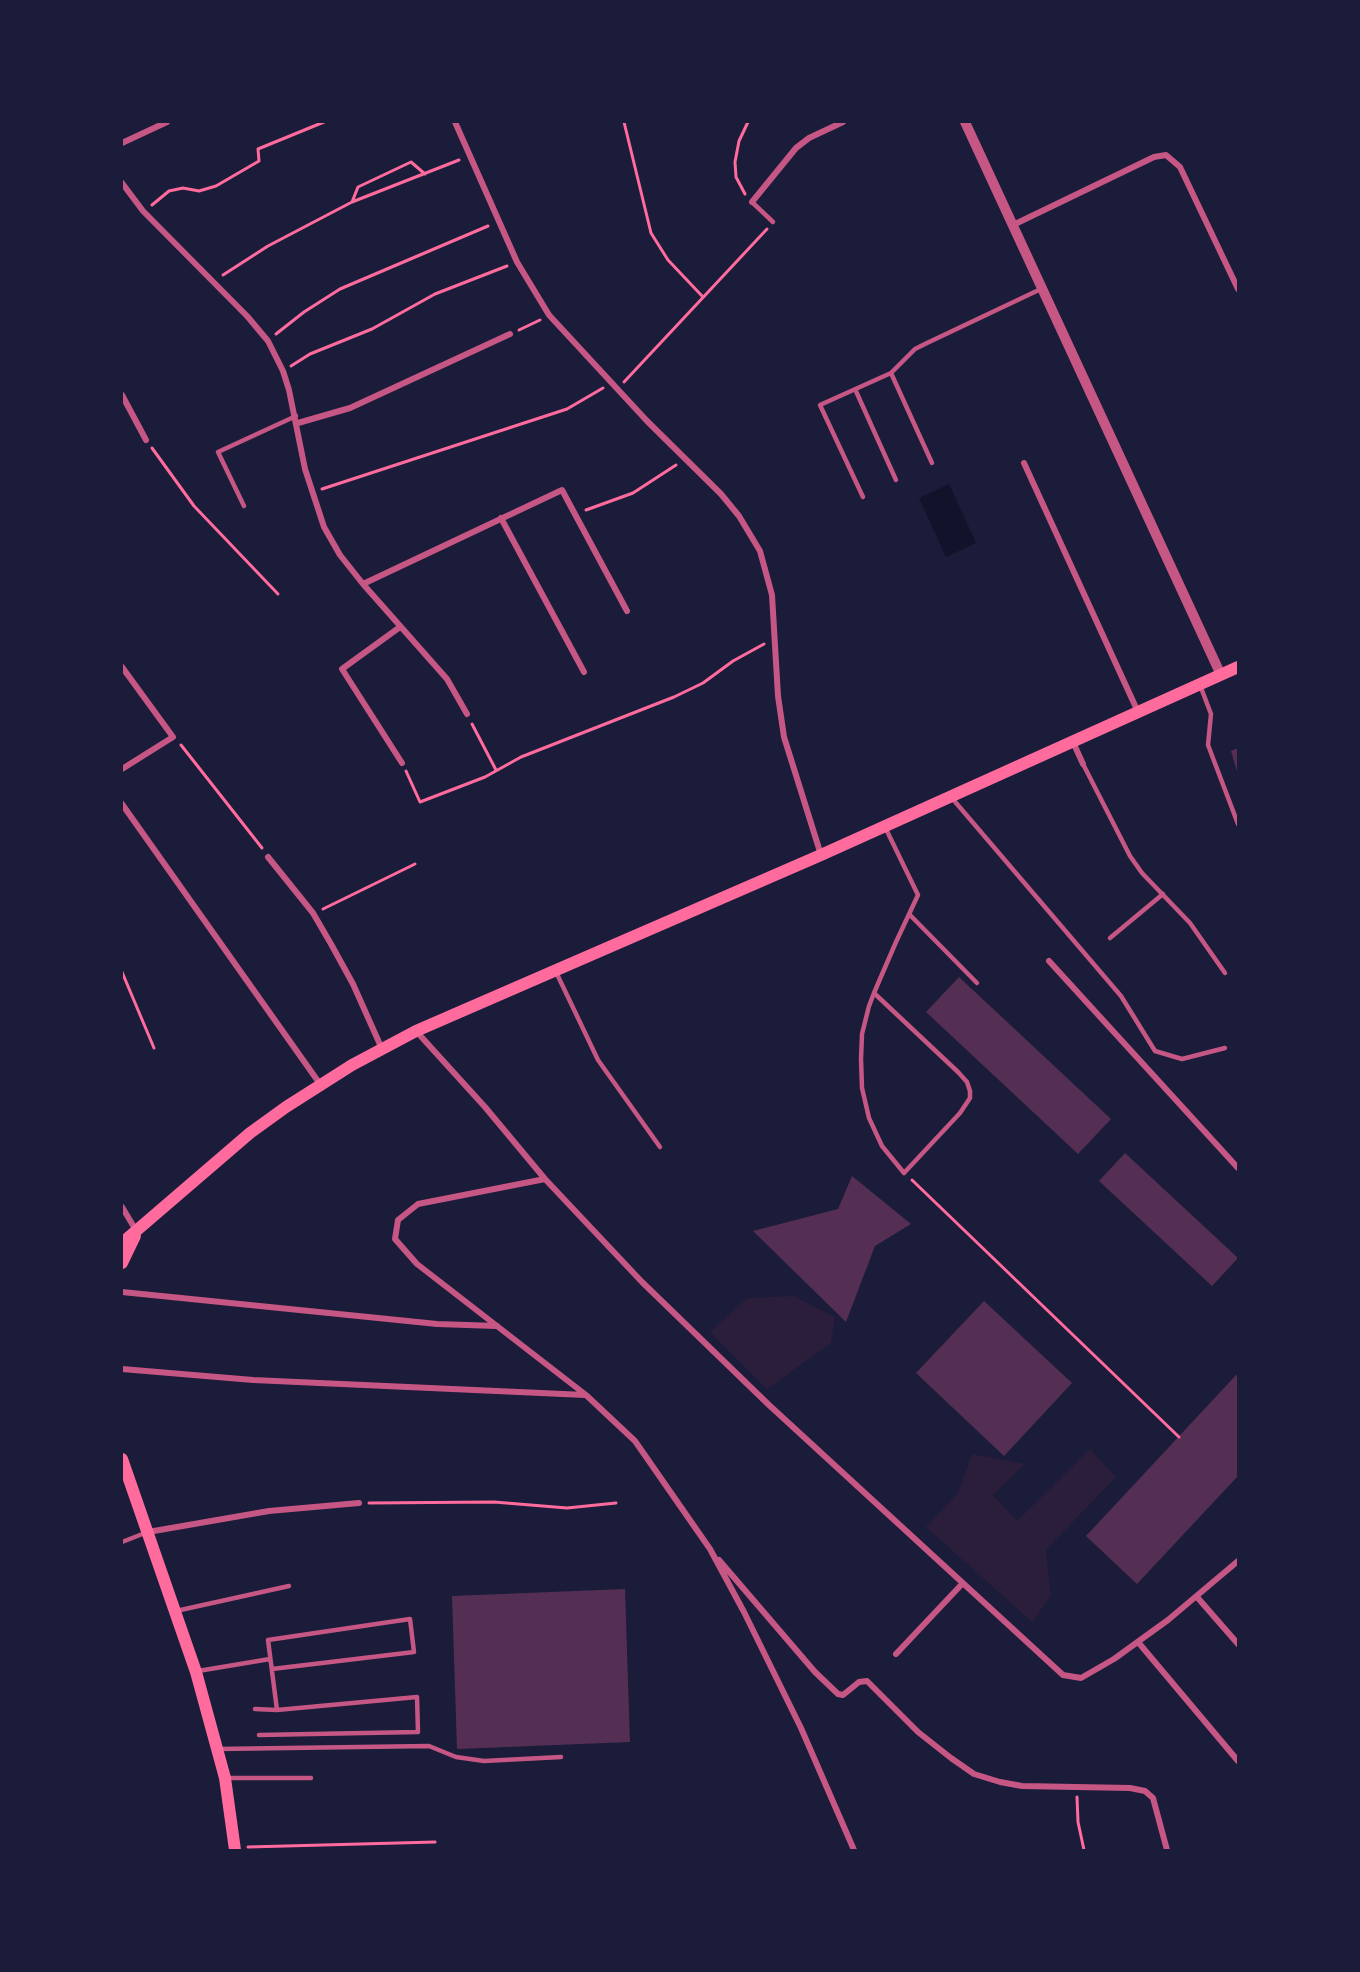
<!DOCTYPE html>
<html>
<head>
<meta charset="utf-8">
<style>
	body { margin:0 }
	#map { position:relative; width:1360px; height:1972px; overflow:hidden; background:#1b1b3a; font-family:"IBM Plex Sans",sans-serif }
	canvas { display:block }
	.frame { position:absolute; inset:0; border:123px solid #1b1b3a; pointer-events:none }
</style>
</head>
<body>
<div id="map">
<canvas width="1360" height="1972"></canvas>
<div class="frame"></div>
</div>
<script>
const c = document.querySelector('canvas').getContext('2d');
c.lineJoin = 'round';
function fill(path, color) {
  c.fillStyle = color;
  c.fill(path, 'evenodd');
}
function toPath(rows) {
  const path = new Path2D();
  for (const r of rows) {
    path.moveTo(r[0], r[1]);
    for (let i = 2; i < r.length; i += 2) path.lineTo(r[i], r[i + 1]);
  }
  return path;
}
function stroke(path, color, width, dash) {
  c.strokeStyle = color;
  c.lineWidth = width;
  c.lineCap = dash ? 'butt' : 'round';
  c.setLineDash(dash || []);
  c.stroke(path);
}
fill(toPath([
	[794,1296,835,1317,831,1343,767,1389,710,1332,747,1298],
	[1090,1449,1116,1477,1046,1550,1051,1596,1032,1622,926,1527,958,1493,972,1454,1025,1464,993,1495,1017,1521]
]), '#2a1e3b');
fill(toPath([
	[949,484,976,543,946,557,919,498]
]), '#12122b');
fill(toPath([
	[1238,748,1238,775,1231,751],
	[959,977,1111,1119,1078,1154,926,1012],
	[1125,1153,1238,1258,1212,1286,1099,1181],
	[852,1176,911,1224,875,1246,846,1322,753,1231,838,1209],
	[984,1301,1072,1383,1004,1456,916,1373],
	[1238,1373,1238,1476,1137,1584,1086,1536],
	[625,1589,630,1742,457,1749,452,1596]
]), '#542f53');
stroke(toPath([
	[624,122,651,233,668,260,703,297],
	[745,194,736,177,735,162,739,141,748,122],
	[352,202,358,187,411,162,425,174],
	[152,205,169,191,183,188,199,191,216,186,259,161,258,149,324,122],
	[223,275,268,246,352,202,459,160],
	[519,330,540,320],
	[276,334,304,312,340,289,488,226],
	[291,366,310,354,372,329,435,294,507,266],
	[624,382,767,229],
	[152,448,194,506,278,594],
	[322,489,567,409,603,388],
	[586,510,633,493,676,465],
	[472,724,496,770],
	[181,745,262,848],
	[406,771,420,802,485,777,521,757,674,697,703,683,733,661,764,644],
	[323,909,415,864],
	[122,972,154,1048],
	[912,1180,1179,1437],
	[369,1503,494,1502,567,1508,616,1503],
	[1077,1797,1078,1822,1084,1850],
	[248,1847,435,1842]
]), '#ff6b9d', 3);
stroke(toPath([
	[752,202,773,222],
	[891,373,932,463],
	[855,389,896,480],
	[863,497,820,405,891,373,915,349,927,343,1043,288],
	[244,506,218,452,296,416],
	[1200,685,1211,714,1208,745,1238,824],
	[1083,764,1130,856,1142,873,1190,923,1225,973],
	[951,797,1121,996,1155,1051,1182,1059,1225,1048],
	[910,915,977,983],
	[1110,938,1163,894],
	[556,972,598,1060,660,1147],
	[874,993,958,1072,967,1082,970,1091,970,1098,960,1113,904,1173,882,1146,869,1118,862,1088,861,1059,862,1034,869,1006,874,993,880,979,896,942,918,895,885,827],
	[122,1542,145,1533],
	[176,1611,289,1586],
	[272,1669,414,1652,410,1619,268,1640,277,1710],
	[198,1671,270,1659],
	[255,1709,277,1710,417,1697,418,1732,259,1735],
	[217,1749,429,1746,456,1757,484,1761,561,1757],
	[225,1778,311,1778]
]), '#c65784', 4.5);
stroke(toPath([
	[455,122,517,262,549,315,647,421,721,494,739,516,760,551,772,595,778,696,784,737,821,855],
	[122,143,167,122],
	[122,183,143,211,247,316,268,341,283,371,289,390,305,469,324,527,340,555,363,584,447,679,467,714],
	[752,202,796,148,809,138,843,122],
	[1013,225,1154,157,1166,155,1180,167,1238,289],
	[122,395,146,440],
	[298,423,350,408,510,334],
	[1024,463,1138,712],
	[501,518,584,672],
	[363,584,562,490,627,611],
	[400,627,342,669,402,763],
	[122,667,173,737,122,769],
	[1073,742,1083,764],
	[122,804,320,1084],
	[268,857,313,913,331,944,353,984,382,1049],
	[1049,961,1238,1168],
	[416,1031,485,1107,545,1179,642,1282,769,1405,1063,1675,1081,1678,1114,1659,1168,1620,1238,1561],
	[545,1179,418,1204,398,1220,395,1239,417,1264,586,1395,635,1441,710,1549,744,1612,801,1728,854,1850],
	[122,1207,137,1232],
	[122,1292,437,1324,497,1326],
	[122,1369,253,1380,585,1395],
	[148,1532,269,1511,359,1503],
	[719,1560,815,1672,838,1694,843,1695,859,1682,867,1681,918,1732,951,1758,974,1774,1000,1782,1022,1786,1130,1788,1145,1791,1153,1798,1167,1850],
	[1197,1597,1238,1644],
	[1138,1642,1238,1761],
	[896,1654,962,1584]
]), '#c65784', 6);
stroke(toPath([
	[965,122,1221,675]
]), '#c65784', 10);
stroke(toPath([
	[122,1243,250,1133,286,1107,352,1065,416,1031,821,855,1238,667],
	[122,1263,135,1236],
	[122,1459,196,1672,225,1778,235,1850]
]), '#ff6b9d', 12);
</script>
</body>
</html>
